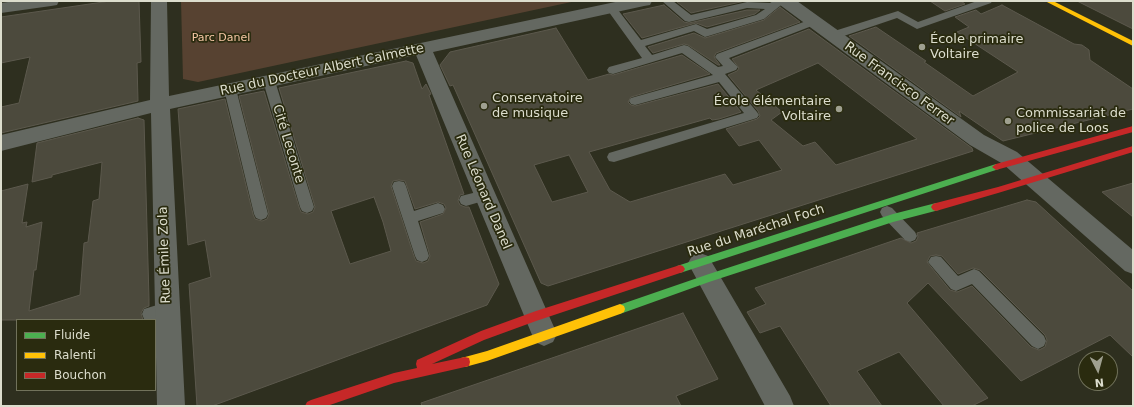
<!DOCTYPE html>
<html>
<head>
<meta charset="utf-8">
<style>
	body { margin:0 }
	#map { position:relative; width:1134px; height:407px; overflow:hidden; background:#2e2f1f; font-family:"DejaVu Sans",sans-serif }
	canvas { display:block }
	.frame { position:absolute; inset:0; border:2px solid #dcddcd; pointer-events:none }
	.legend { position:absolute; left:16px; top:319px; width:140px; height:72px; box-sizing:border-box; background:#2a2b0f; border:1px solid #71725b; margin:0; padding:5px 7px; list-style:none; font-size:12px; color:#dcddcd }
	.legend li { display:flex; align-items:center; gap:8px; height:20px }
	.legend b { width:20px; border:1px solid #71725b }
	.north { position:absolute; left:1078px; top:351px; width:40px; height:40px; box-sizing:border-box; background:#2a2b0f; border:1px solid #71725b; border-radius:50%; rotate:174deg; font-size:11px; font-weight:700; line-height:16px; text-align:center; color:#dcddcd }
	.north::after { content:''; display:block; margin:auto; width:14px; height:18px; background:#9fa090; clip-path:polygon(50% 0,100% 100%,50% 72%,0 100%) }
</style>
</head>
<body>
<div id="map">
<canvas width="1134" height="407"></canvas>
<div class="frame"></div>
<ul class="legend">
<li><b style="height:5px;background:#4caf50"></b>Fluide</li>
<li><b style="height:5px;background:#ffc107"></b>Ralenti</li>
<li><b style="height:5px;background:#c62828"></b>Bouchon</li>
</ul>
<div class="north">N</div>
</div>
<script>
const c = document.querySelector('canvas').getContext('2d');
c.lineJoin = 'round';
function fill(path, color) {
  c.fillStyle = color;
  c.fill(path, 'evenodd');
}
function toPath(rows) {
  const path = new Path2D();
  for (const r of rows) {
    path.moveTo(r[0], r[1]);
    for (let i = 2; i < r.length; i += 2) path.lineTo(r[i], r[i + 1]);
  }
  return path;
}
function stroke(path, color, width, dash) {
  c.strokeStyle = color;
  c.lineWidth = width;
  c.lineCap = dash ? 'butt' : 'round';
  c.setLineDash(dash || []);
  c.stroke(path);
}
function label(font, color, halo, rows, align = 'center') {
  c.font = font + ' "DejaVu Sans",sans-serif';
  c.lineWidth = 3.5;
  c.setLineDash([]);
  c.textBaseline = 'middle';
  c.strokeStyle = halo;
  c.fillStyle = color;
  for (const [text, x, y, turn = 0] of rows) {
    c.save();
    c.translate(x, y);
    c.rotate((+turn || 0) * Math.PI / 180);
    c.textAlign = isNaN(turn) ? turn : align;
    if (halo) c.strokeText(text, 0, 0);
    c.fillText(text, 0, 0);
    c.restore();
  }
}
fill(toPath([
	[181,1,576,1,198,82,183,79]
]), '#574231');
const building = toPath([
	[110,1,139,1,141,62,137,63,138,101,1,133,1,107,19,103,30,57,1,63,1,17,110,1],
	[682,1,745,1,691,13,677,2,682,1],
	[930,1,961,1,965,4,945,11,930,1],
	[1077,1,1133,1,1133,29,1077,1],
	[664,5,684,22,689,23,747,10,760,10,755,14,707,27,696,23,642,38,623,14,664,5],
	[1002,5,1074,44,1082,45,1089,50,1090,60,1133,89,1133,109,1003,141,959,111,961,117,849,36,876,27,926,61,924,62,973,96,1018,72,957,32,969,27,955,17,976,10,981,14,1002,5],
	[780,7,800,22,716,53,714,57,720,65,718,65,688,45,684,44,653,53,648,47,694,33,705,38,764,20,780,7],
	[556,28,588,80,609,74,613,75,682,55,710,74,631,97,628,102,631,105,635,106,718,84,741,112,719,119,712,120,710,118,589,152,610,190,630,202,725,174,733,185,782,170,759,140,739,146,726,129,757,119,760,116,758,111,728,75,737,71,739,68,732,59,809,29,972,148,973,151,548,286,541,283,453,85,450,86,440,65,450,52,556,28],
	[818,63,917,139,836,165,815,142,803,146,771,120,782,112,756,90,818,63],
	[569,155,588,192,552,202,534,165,569,155],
	[406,61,413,63,422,89,426,84,431,94,429,95,464,194,460,195,458,201,460,205,465,207,469,207,499,284,487,305,212,406,197,406,189,284,211,277,205,240,188,245,178,109,225,99,253,214,255,219,262,221,267,219,269,214,239,96,264,91,299,207,301,212,308,214,313,212,315,207,279,88,406,61],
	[399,180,405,181,415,209,438,202,444,204,446,208,443,214,420,222,430,256,428,261,423,263,416,261,414,256,391,186,393,181,399,180],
	[374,197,383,222,391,251,350,264,331,211,374,197],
	[138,118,144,120,149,299,149,306,144,308,141,313,143,320,1,320,1,191,28,184,22,223,27,222,26,227,42,222,36,270,34,270,29,311,80,295,84,243,88,242,93,201,99,199,102,162,52,175,52,177,32,182,37,143,138,118],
	[1133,183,1133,217,1102,192,1133,183],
	[1027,200,1036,202,1133,291,1133,357,1110,335,1021,381,928,283,907,303,988,398,972,406,944,406,899,352,857,371,882,406,831,406,780,326,760,333,747,312,766,304,755,288,901,238,911,243,916,241,918,237,917,233,1027,200],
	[936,255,942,256,958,274,973,268,980,270,1045,335,1047,340,1045,347,1039,350,1031,347,972,286,957,292,950,290,927,262,930,256,936,255],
	[683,313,718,379,676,396,681,406,422,406,421,403,683,313]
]);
fill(building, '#4c4a3d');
stroke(building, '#5c594d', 1);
fill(toPath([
	[662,1,673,1,691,15,747,2,770,3,773,1,786,1,764,19,705,37,694,31,645,46,652,55,684,45,688,46,718,67,723,66,715,57,717,54,809,20,813,19,818,22,817,24,729,58,738,67,736,70,725,74,757,112,759,115,757,118,614,162,609,161,607,157,609,153,744,113,719,82,635,105,631,104,629,101,631,98,713,75,682,53,613,74,609,73,607,70,609,67,642,58,606,8,607,6,615,6,641,40,696,24,707,29,756,15,765,9,747,8,689,22,685,21,662,1],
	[977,1,992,1,991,3,917,29,897,18,832,40,828,39,826,36,828,33,898,11,918,22,977,1],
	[269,77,273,78,275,81,314,207,312,211,307,213,302,211,300,207,263,81,265,78,269,77],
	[230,85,234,86,236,89,268,214,266,218,261,220,256,218,254,214,224,89,226,86,230,85],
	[399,181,404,182,406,186,414,211,438,203,443,205,445,209,443,213,418,221,429,256,427,260,422,262,417,260,415,256,392,186,394,182,399,181],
	[485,190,490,191,492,195,490,199,466,206,461,204,459,200,461,196,485,190],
	[887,206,892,208,915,232,917,236,915,240,910,242,905,240,882,216,880,212,882,208,887,206],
	[936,256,941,257,958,276,974,269,979,271,1044,336,1046,341,1044,346,1038,349,1032,346,972,284,956,291,951,289,928,262,931,257,936,256],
	[167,302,173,304,175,309,173,314,154,320,144,319,142,314,144,309,167,302]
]), '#646861');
fill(toPath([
	[15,1,59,1,57,5,51,6,1,13,1,3,15,1],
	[151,1,167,1,169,96,620,1,652,1,650,5,644,6,433,52,557,334,553,342,544,346,535,342,416,55,170,109,185,406,157,406,151,113,1,151,1,135,150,100,151,1],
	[778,1,797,1,984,135,1017,152,1133,250,1133,274,1125,271,1003,164,970,145,780,5,778,1],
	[700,253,708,256,717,271,790,396,794,406,765,406,688,263,692,256,700,253]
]), '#646861');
fill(toPath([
	[996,164,1000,167,999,169,680,273,677,272,675,269,677,266,680,265,996,164],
	[936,203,939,204,941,207,939,210,893,222,709,282,620,314,616,312,615,309,616,306,709,274,893,214,936,203]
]), '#4caf50');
fill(toPath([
	[1045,1,1053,1,1133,41,1133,46,1045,1],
	[620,304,624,306,625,309,624,312,620,314,487,361,465,367,461,366,460,362,461,358,465,357,487,351,620,304]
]), '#ffc107');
fill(toPath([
	[1133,126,1133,132,996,170,992,167,996,164,1133,126],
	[1133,146,1133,152,998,193,936,211,933,210,931,207,933,204,936,203,998,187,1133,146],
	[680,265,683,266,685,269,683,272,536,321,484,340,432,364,465,357,469,358,470,362,469,366,465,367,394,383,327,406,305,406,307,402,311,400,394,373,417,368,416,364,417,360,481,331,536,311,680,265]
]), '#c62828');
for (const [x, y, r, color] of [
	[922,47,4,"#9fa090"],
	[484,106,4,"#9fa090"],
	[839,109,4,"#9fa090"],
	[1008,121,4,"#9fa090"]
]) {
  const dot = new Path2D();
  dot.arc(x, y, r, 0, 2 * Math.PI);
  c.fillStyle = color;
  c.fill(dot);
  stroke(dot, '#2a2b0f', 1.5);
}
label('11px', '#f7c7a5', '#2a2b0f', [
	["Parc Danel",221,38]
]);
label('13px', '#dcddcd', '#2a2b0f', [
	["École primaire",930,40],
	["Voltaire",930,55],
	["Conservatoire",492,99],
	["de musique",492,114],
	["École élémentaire",831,102,"right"],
	["Voltaire",831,117,"right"],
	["Commissariat de",1016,114],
	["police de Loos",1016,129]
], 'left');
label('13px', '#dcddcd', '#2a2b0f', [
	["Rue du Docteur Albert Calmette",322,70,-12],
	["Rue Francisco Ferrer",899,84,36],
	["Cité Leconte",288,144,73],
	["Rue Léonard Danel",483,192,67],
	["Rue du Maréchal Foch",756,231,-18],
	["Rue Émile Zola",165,255,-92]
]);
</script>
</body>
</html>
